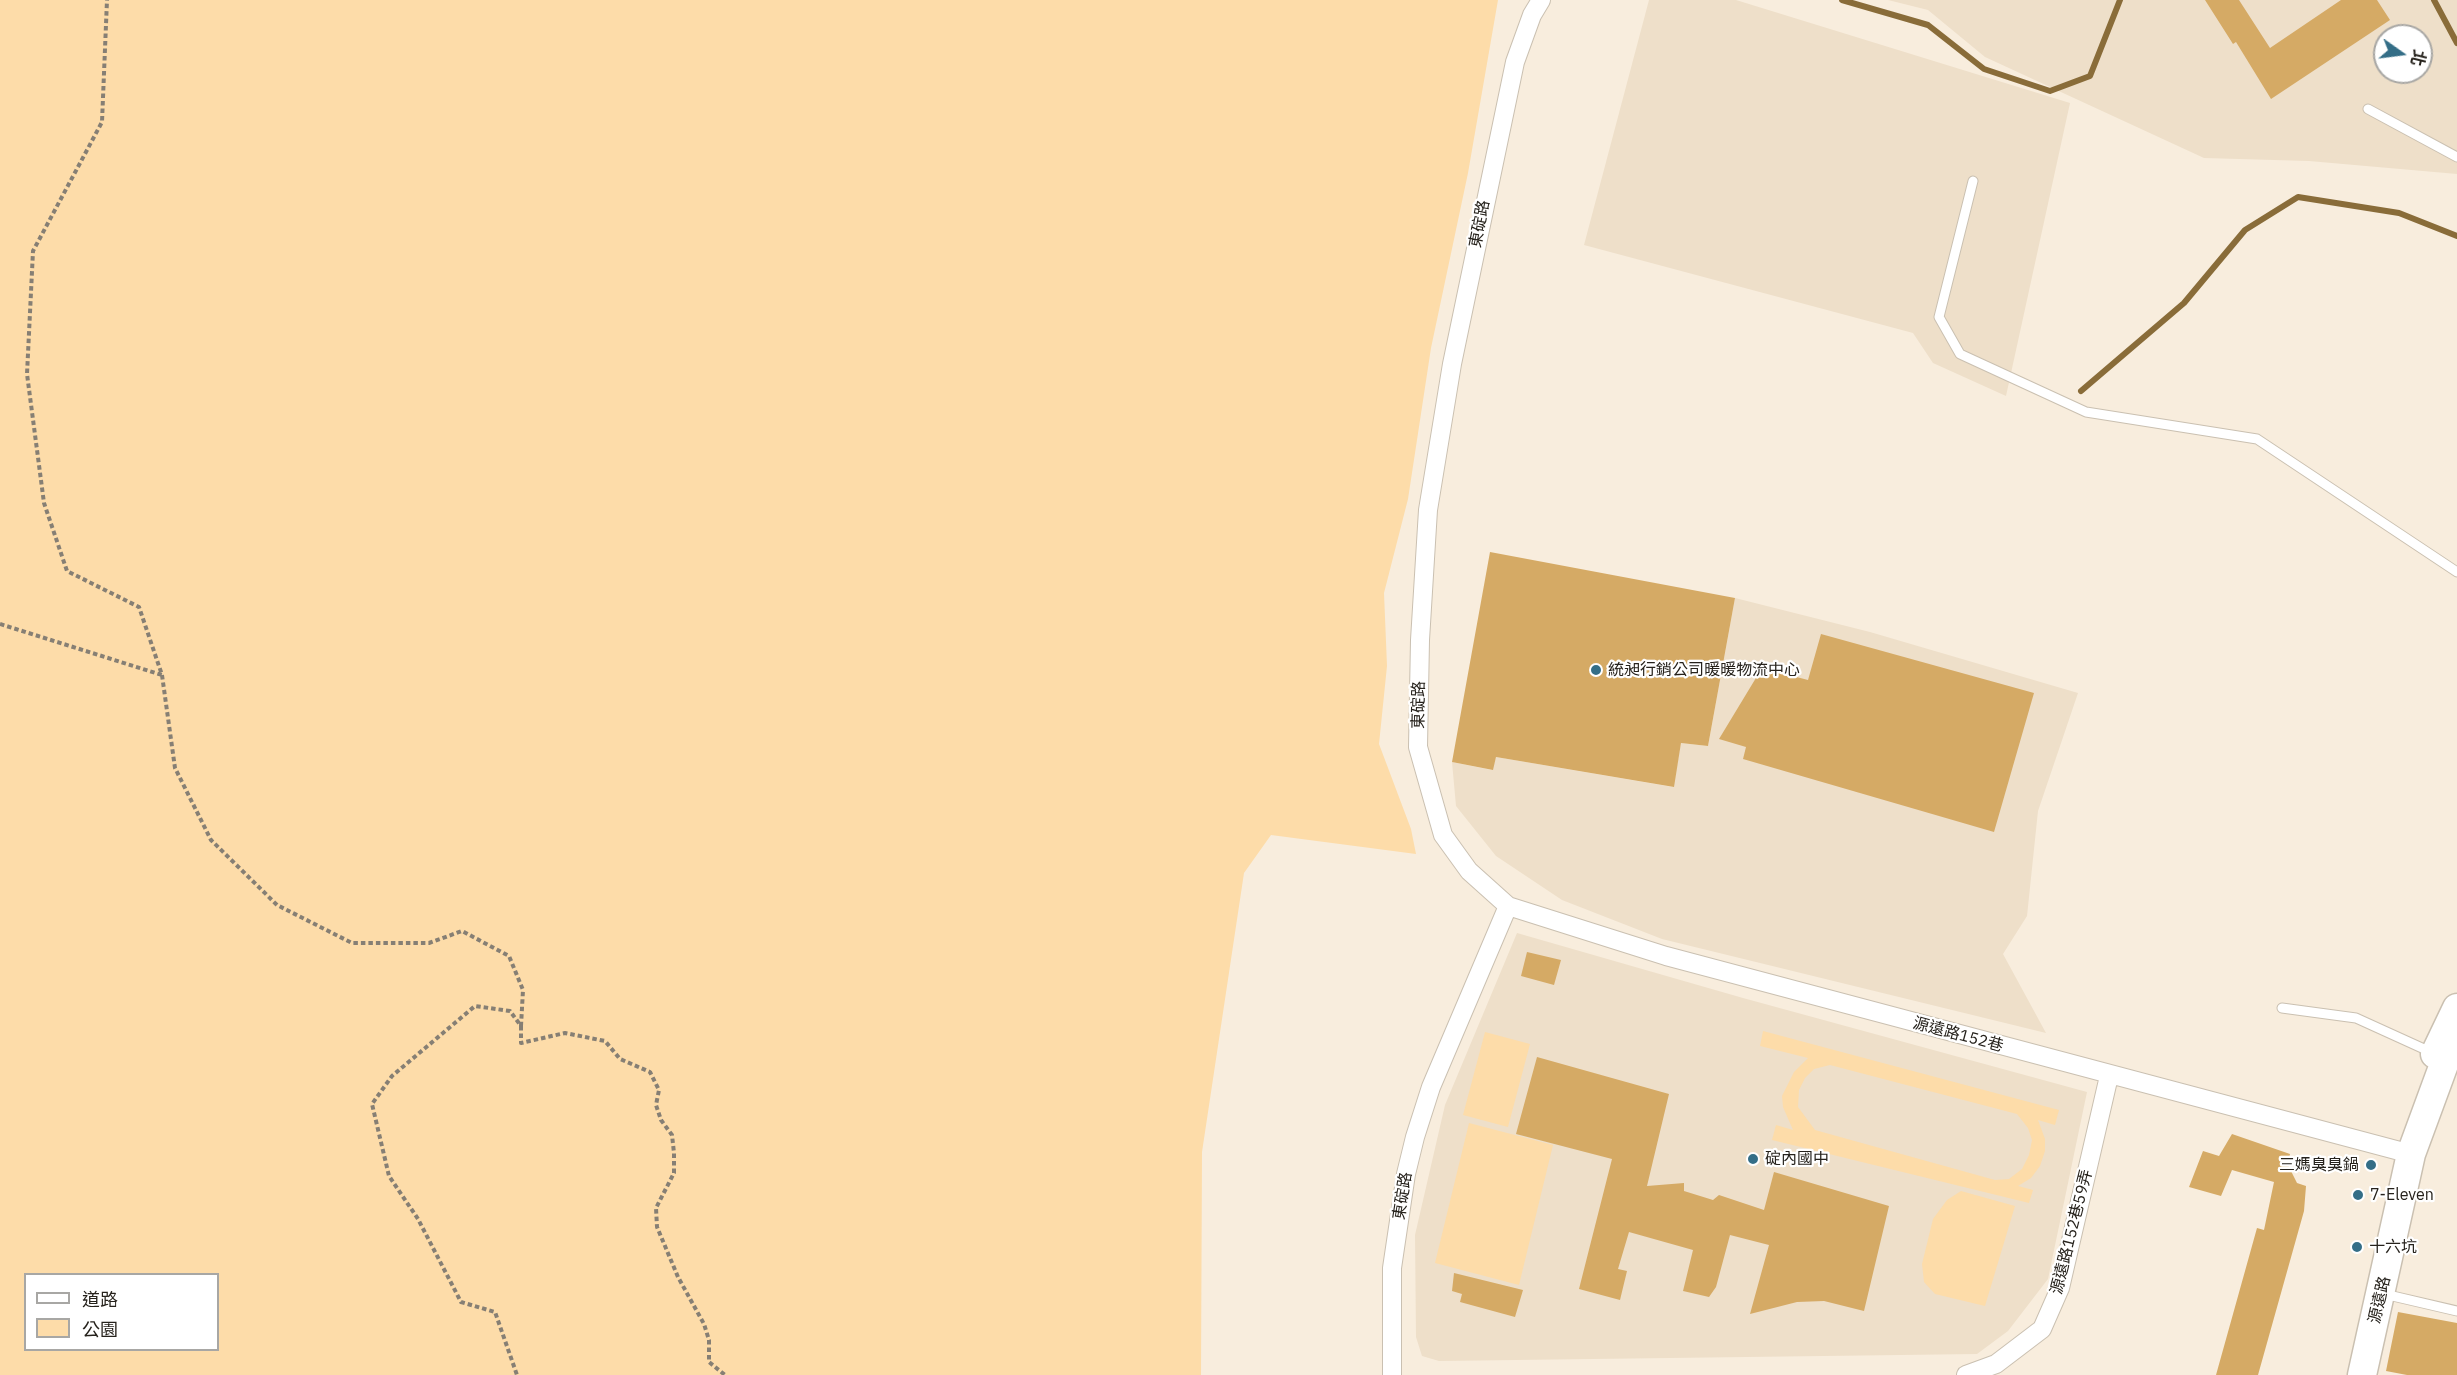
<!DOCTYPE html>
<html>
<head>
<meta charset="utf-8">
<style>
	body { margin:0 }
	#map { position:relative; width:2457px; height:1375px; overflow:hidden; background:#f8eddd; font-family:"IBM Plex Sans","Noto Sans TC",sans-serif }
	canvas { display:block }
	.legend { position:absolute; left:24px; top:1273px; width:195px; height:78px; box-sizing:border-box; background:#fff; border:2px solid #a8a7a4; margin:0; padding:8px 10px; list-style:none; font-size:18px; color:#26221c }
	.legend li { display:flex; align-items:center; gap:12px; height:30px }
	.legend b { width:30px; border:2px solid #a8a7a4 }
	.north { position:absolute; left:2373px; top:24px; width:60px; height:60px; box-sizing:border-box; background:#fff; border:2px solid #a8a7a4; border-radius:50%; rotate:104deg; font-size:16px; font-weight:700; line-height:24px; text-align:center; color:#26221c }
	.north::after { content:''; display:block; margin:auto; width:21px; height:27px; background:#346e87; clip-path:polygon(50% 0,100% 100%,50% 72%,0 100%) }
</style>
</head>
<body>
<div id="map">
<canvas width="2457" height="1375"></canvas>
<ul class="legend">
<li><b style="height:8px;background:#fff"></b>道路</li>
<li><b style="height:16px;background:#fddca9"></b>公園</li>
</ul>
<div class="north">北</div>
</div>
<script>
const c = document.querySelector('canvas').getContext('2d');
c.lineJoin = 'round';
function fill(path, color) {
  c.fillStyle = color;
  c.fill(path, 'evenodd');
}
function toPath(rows) {
  const path = new Path2D();
  for (const r of rows) {
    path.moveTo(r[0], r[1]);
    for (let i = 2; i < r.length; i += 2) path.lineTo(r[i], r[i + 1]);
  }
  return path;
}
function stroke(path, color, width, dash) {
  c.strokeStyle = color;
  c.lineWidth = width;
  c.lineCap = dash ? 'butt' : 'round';
  c.setLineDash(dash || []);
  c.stroke(path);
}
function label(font, color, halo, rows, align = 'center') {
  c.font = font + ' "IBM Plex Sans","Noto Sans TC",sans-serif';
  c.lineWidth = 4.5;
  c.setLineDash([]);
  c.textBaseline = 'middle';
  c.strokeStyle = halo;
  c.fillStyle = color;
  for (const [text, x, y, turn = 0] of rows) {
    c.save();
    c.translate(x, y);
    c.rotate((+turn || 0) * Math.PI / 180);
    c.textAlign = isNaN(turn) ? turn : align;
    if (halo) c.strokeText(text, 0, 0);
    c.fillText(text, 0, 0);
    c.restore();
  }
}
fill(toPath([
	[1649,0,1736,0,2070,103,2006,396,1933,363,1913,333,1584,245],
	[1888,0,2457,0,2457,174,2309,161,2204,158,1985,57,1928,10],
	[2385,36,2421,36,2421,72,2385,72],
	[1735,598,1870,632,2078,693,2038,811,2027,916,2003,954,2046,1033,1662,939,1562,900,1496,856,1456,806,1452,762,1492,770,1496,757,1673,787,1681,743,1708,746],
	[1517,933,1743,998,2087,1092,2048,1279,2008,1331,1977,1354,1439,1361,1422,1356,1416,1337,1415,1235,1445,1105]
]), '#eedfc9');
fill(toPath([
	[0,0,1498,0,1468,173,1431,348,1408,499,1384,593,1387,666,1379,744,1411,829,1416,854,1271,835,1244,873,1202,1152,1201,1375,0,1375],
	[218,1274,218,1350,26,1350,26,1274],
	[1763,1031,2059,1110,2055,1125,2038,1120,2045,1139,2045,1151,2040,1166,2031,1178,2018,1186,2033,1190,2029,1203,1772,1140,1776,1125,1793,1130,1783,1107,1782,1096,1794,1072,1808,1058,1760,1046],
	[1830,1065,2017,1114,2028,1128,2032,1140,2029,1155,2022,1169,2009,1179,1995,1180,1815,1130,1798,1107,1799,1090,1805,1078,1814,1069],
	[1485,1032,1530,1044,1508,1127,1463,1115],
	[1469,1123,1553,1145,1519,1285,1435,1263],
	[1961,1191,2015,1206,1985,1306,1935,1294,1924,1282,1922,1264,1933,1219,1947,1200]
]), '#fddca9');
stroke(toPath([
	[1842,0,1928,25,1984,69,2050,91,2090,76,2120,0],
	[2434,0,2457,43],
	[2081,391,2184,303,2245,230,2298,197,2399,213,2457,236]
]), '#896c39', 6);
fill(toPath([
	[2205,0,2239,0,2270,48,2341,0,2377,0,2390,20,2271,99,2236,42,2233,44],
	[1490,552,1735,598,1708,746,1681,743,1674,787,1496,757,1493,770,1452,762],
	[1821,634,2034,693,1994,832,1743,759,1746,747,1719,739,1762,668,1808,680],
	[1527,952,1561,960,1554,985,1521,976],
	[1537,1057,1669,1094,1647,1186,1684,1183,1684,1191,1713,1200,1719,1195,1764,1210,1774,1172,1889,1206,1864,1311,1824,1301,1797,1302,1750,1314,1769,1245,1730,1235,1716,1287,1709,1297,1683,1291,1693,1250,1629,1232,1618,1269,1627,1271,1620,1300,1579,1289,1612,1159,1516,1134],
	[2232,1134,2290,1154,2288,1165,2297,1183,2306,1186,2304,1211,2258,1375,2216,1375,2257,1228,2264,1230,2274,1182,2232,1170,2221,1196,2189,1187,2203,1151,2219,1156],
	[1454,1273,1523,1290,1515,1317,1460,1302,1462,1294,1452,1291],
	[2398,1312,2457,1323,2457,1375,2407,1375,2386,1371]
]), '#d5aa65');
const lane = toPath([
	[2368,109,2457,157],
	[1973,181,1939,317,1960,354,2086,412,2257,439,2457,572],
	[2282,1008,2356,1018,2433,1053],
	[2384,1294,2457,1311]
]);
const street = toPath([
	[1541,0,1532,15,1515,62,1452,364,1428,510,1420,640,1418,747,1443,835,1469,871,1508,906,1666,956,2411,1154],
	[1392,1375,1392,1268,1406,1174,1415,1137,1431,1087,1508,906],
	[1966,1375,1996,1364,2042,1329,2060,1288,2109,1076]
]);
const primary = toPath([
	[2435,1054,2457,1008],
	[2362,1375,2411,1154,2447,1056,2457,1037]
]);
stroke(lane, '#cac0b1', 11);
stroke(street, '#cac0b1', 20);
stroke(primary, '#cac0b1', 31);
stroke(toPath([
	[0,624,162,675,139,607,67,571,44,503,27,374,33,251,102,122,107,0],
	[162,675,175,768,211,840,277,905,352,943,429,943,462,931,509,956,523,990,521,1026,510,1011,475,1006,392,1076,372,1104,389,1176,418,1219,461,1302,495,1312,517,1375],
	[521,1026,521,1043,565,1033,605,1041,620,1059,650,1072,659,1090,656,1105,661,1120,672,1135,674,1153,674,1173,656,1208,657,1227,678,1277,704,1324,709,1340,709,1362,725,1375]
]), '#867f74', 4, [4.5, 3]);
stroke(lane, '#fff', 9);
stroke(street, '#fff', 18);
stroke(primary, '#fff', 28);
for (const [x, y, r, color] of [
	[1596,670,6,"#346e87"],
	[1753,1159,6,"#346e87"],
	[2371,1165,6,"#346e87"],
	[2358,1195,6,"#346e87"],
	[2357,1247,6,"#346e87"]
]) {
  const dot = new Path2D();
  dot.arc(x, y, r, 0, 2 * Math.PI);
  c.fillStyle = color;
  c.fill(dot);
  stroke(dot, '#fff', 2);
}
label('16px', '#26221c', '#fff', [
	["東碇路",1480,224,-79],
	["東碇路",1419,705,-89],
	["源遠路152巷",1958,1035,15],
	["東碇路",1403,1196,-81],
	["源遠路152巷59弄",2072,1232,-76],
	["源遠路",2380,1300,-77]
]);
label('16px', '#26221c', '#fff', [
	["統昶行銷公司暖暖物流中心",1608,670],
	["碇內國中",1765,1159],
	["三媽臭臭鍋",2359,1165,"right"],
	["7-Eleven",2370,1195],
	["十六坑",2369,1247]
], 'left');
</script>
</body>
</html>
